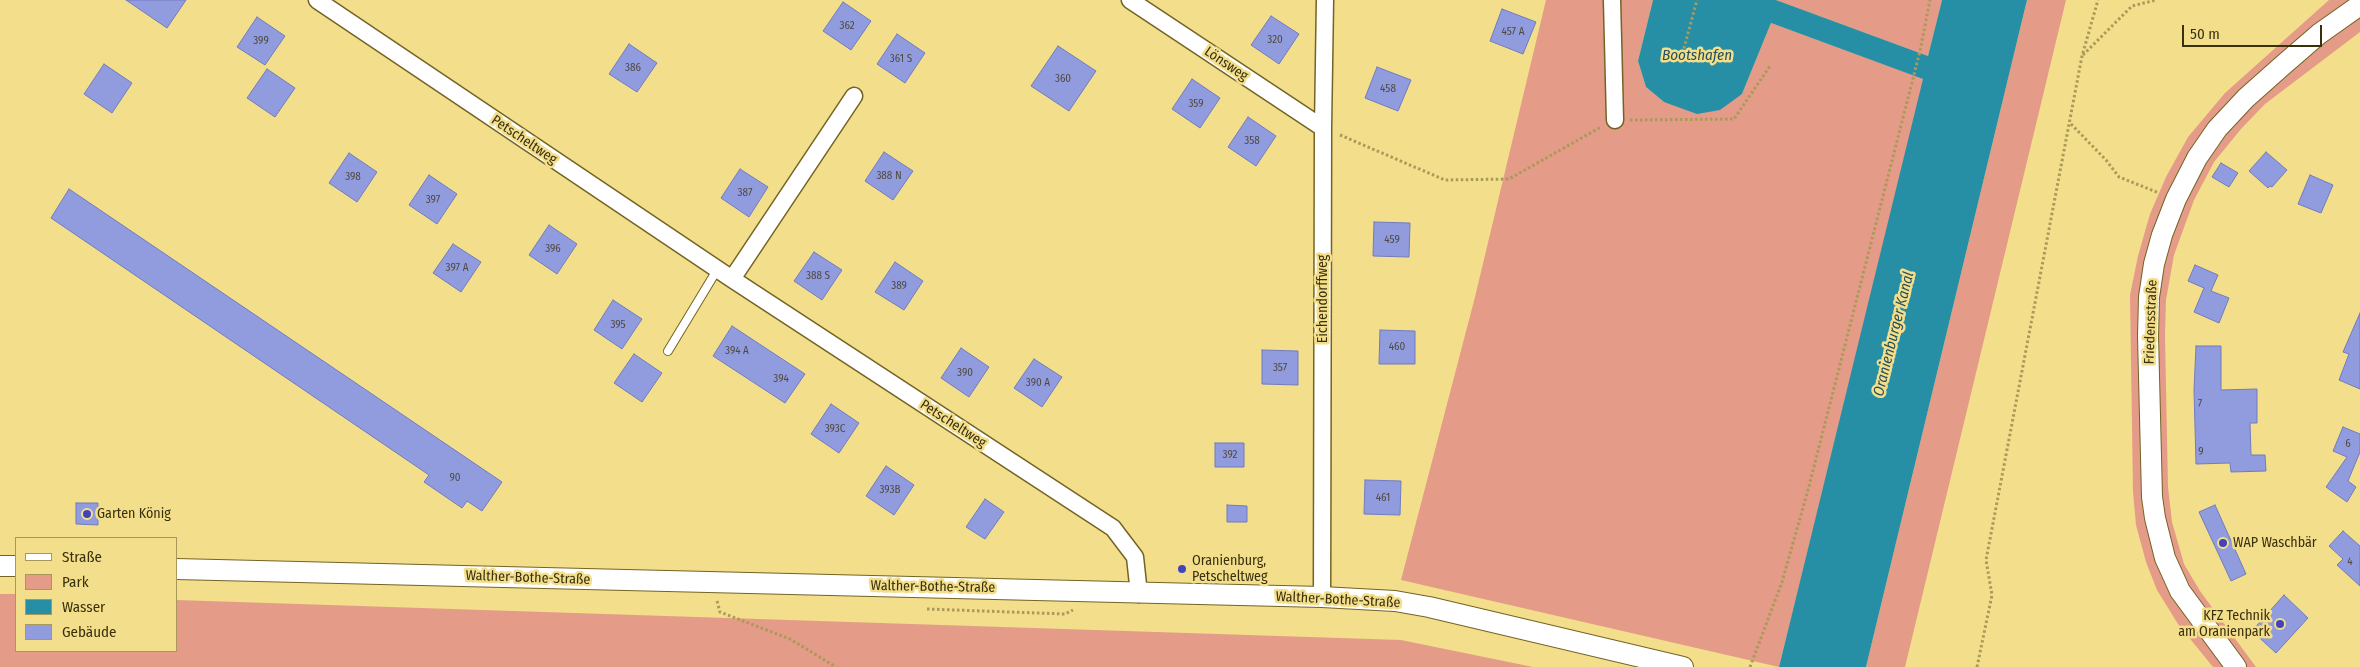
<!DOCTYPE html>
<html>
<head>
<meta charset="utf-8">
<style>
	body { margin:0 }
	#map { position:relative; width:2360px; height:667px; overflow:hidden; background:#f3de8b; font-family:"Fira Sans Condensed",sans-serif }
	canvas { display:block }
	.legend { position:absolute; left:15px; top:537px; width:162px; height:115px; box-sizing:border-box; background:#f3de8b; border:1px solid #a99859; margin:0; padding:6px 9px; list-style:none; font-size:15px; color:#39300d }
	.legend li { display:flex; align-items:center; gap:10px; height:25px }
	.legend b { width:25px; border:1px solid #a99859 }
	.scale { position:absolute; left:2182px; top:25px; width:140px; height:22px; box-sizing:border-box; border:2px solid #39300d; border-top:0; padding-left:6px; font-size:15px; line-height:18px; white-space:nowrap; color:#39300d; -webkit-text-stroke:4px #f3de8b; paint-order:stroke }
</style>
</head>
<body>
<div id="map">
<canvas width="2360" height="667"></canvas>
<ul class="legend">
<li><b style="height:6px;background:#fff"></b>Straße</li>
<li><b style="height:14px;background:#e49b87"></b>Park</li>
<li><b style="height:14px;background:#268fa6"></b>Wasser</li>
<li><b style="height:14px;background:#919cde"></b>Gebäude</li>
</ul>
<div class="scale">50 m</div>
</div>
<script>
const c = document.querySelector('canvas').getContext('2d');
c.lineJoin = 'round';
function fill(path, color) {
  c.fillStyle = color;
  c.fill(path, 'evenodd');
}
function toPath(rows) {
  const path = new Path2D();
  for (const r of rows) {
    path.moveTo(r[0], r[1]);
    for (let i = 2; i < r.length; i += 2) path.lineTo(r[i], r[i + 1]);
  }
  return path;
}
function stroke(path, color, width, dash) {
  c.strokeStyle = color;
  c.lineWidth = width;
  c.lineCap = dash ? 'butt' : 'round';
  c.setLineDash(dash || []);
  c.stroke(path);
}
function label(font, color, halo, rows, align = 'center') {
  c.font = font + ' "Fira Sans Condensed",sans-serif';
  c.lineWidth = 5;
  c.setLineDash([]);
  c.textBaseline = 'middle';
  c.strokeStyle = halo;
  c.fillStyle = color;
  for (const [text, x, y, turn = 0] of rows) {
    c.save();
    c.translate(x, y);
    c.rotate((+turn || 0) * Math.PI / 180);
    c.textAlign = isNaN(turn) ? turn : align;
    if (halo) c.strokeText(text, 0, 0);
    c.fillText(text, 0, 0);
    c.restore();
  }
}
fill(toPath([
	[1546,0,1653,0,1638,61,1646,87,1664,102,1742,94,1771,23,1924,79,1779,667,1401,580,1475,297],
	[1776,0,1942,0,1928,56],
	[2027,0,2066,0,1905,667,1866,667],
	[2329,0,2360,0,2360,32,2265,104,2241,129,2214,162,2194,200,2174,255,2166,300,2165,336,2168,487,2172,522,2184,564,2200,591,2256,667,2213,667,2178,624,2157,590,2146,562,2136,525,2133,492,2130,295,2138,256,2150,214,2166,177,2188,137,2225,93],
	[0,594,16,594,16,651,176,651,176,600,1401,640,1533,667,0,667]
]), '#e49b87');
fill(toPath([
	[1653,0,1776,0,1928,56,1942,0,2027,0,1866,667,1779,667,1923,79,1771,23,1742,94,1720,110,1697,114,1664,102,1646,87,1638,61]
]), '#268fa6');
const building = toPath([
	[126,0,186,0,167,28,126,0],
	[843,2,871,21,851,50,823,31,843,2],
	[1502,9,1536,22,1523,54,1490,41,1502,9],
	[1271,16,1299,34,1279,64,1251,45,1271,16],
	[257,17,285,36,265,65,237,47,257,17],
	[897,34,925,53,905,83,877,64,897,34],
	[629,44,657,63,637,92,609,74,629,44],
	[1058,46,1096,71,1069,111,1031,86,1058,46],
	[104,64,132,83,112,113,84,94,104,64],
	[1377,67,1411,80,1398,111,1365,98,1377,67],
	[267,69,295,88,275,117,247,98,267,69],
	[1192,79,1220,98,1200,128,1172,109,1192,79],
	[1248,117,1276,136,1256,166,1228,147,1248,117],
	[884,152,913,171,893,200,865,181,884,152],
	[2266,152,2287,170,2272,187,2270,186,2268,188,2249,171,2266,152],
	[349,153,377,172,357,202,329,183,349,153],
	[2221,163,2238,173,2229,187,2212,177,2221,163],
	[740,169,768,187,749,217,721,198,740,169],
	[429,175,457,194,437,224,409,205,429,175],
	[2310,175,2333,185,2321,213,2298,204,2310,175],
	[69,189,502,482,482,511,467,501,462,508,424,482,429,475,51,218,69,189],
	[1374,222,1410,223,1409,257,1373,256,1374,222],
	[549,225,577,244,557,274,529,255,549,225],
	[453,244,481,262,461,292,433,273,453,244],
	[814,252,842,270,822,300,794,281,814,252],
	[895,262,923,281,904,310,875,292,895,262],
	[2195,265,2218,275,2211,291,2229,298,2219,323,2194,312,2204,288,2188,281,2195,265],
	[613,300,642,319,622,349,594,330,613,300],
	[2360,313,2360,389,2339,380,2349,354,2343,352,2360,313],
	[732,326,805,374,785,403,713,356,732,326],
	[1380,330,1415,331,1415,364,1379,364,1380,330],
	[2196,346,2221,346,2221,390,2257,389,2257,423,2250,423,2251,455,2265,455,2266,471,2231,472,2230,463,2196,464,2194,390,2196,346],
	[961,348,989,367,969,397,941,378,961,348],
	[1262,350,1298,351,1298,385,1262,384,1262,350],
	[634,354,662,373,642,402,614,383,634,354],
	[1034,359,1062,377,1042,407,1014,388,1034,359],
	[831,404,859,423,839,453,811,434,831,404],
	[2343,427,2360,434,2360,452,2348,481,2356,487,2347,502,2326,487,2347,457,2333,451,2343,427],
	[1215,443,1244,443,1244,467,1215,467,1215,443],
	[886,466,914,485,894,515,866,496,886,466],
	[1365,480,1401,481,1400,515,1364,514,1365,480],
	[985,499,1004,512,985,539,966,527,985,499],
	[76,503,98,503,98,525,76,524,76,503],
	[1227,505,1247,506,1247,522,1227,522,1227,505],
	[2215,505,2246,574,2231,581,2199,512,2215,505],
	[2343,531,2360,546,2360,586,2337,565,2343,559,2329,546,2343,531],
	[2284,595,2308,618,2276,653,2252,631,2284,595]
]);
fill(building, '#919cde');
stroke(building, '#707bc0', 1);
const service = toPath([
	[668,351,717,270]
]);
const minor = toPath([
	[317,0,732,279,1113,528,1135,557,1139,594],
	[1130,0,1323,128],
	[1612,0,1615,120],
	[732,279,854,96],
	[1322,597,1323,128,1325,0]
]);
const tertiary = toPath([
	[0,566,16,566],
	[176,569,1322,597,1395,601,1429,607,1683,667],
	[2236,667,2180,591,2165,558,2155,518,2152,497,2148,336,2149,297,2154,264,2162,235,2176,199,2197,158,2217,129,2246,98,2282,66,2319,34,2360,5]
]);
stroke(service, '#736425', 10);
stroke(minor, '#736425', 19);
stroke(tertiary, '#736425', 22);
stroke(toPath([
	[2083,55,2132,6,2156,0],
	[1680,63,1697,0],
	[1630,120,1734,119,1770,66],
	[2071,124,2106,160,2119,177,2159,193],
	[1340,135,1445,180,1509,179,1601,127],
	[717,601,720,612,790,639,836,667],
	[927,609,1065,614,1073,610],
	[1750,667,1782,582,1808,490,1920,51,1930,0],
	[1977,667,1992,595,1986,560,2082,56,2098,0]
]), '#aa9a5a', 3, [2.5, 2.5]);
stroke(service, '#fff', 8);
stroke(minor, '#fff', 16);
stroke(tertiary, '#fff', 20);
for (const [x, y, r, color] of [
	[87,514,5,"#4244b9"],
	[2223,543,5,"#4244b9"],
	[1182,569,5,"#4244b9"],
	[2280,624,5,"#4244b9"]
]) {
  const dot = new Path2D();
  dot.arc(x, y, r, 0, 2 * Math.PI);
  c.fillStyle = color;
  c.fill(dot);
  stroke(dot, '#f3de8b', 2);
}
label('11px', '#4f4b41', null, [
	["362",847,26],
	["457 A",1513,32],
	["320",1275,40],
	["399",261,41],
	["361 S",901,59],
	["386",633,68],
	["360",1063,79],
	["458",1388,89],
	["359",1196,104],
	["358",1252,141],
	["388 N",889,176],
	["398",353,177],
	["387",745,193],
	["397",433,200],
	["459",1392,240],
	["396",553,249],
	["397 A",457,268],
	["388 S",818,276],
	["389",899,286],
	["395",618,325],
	["460",1397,347],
	["394 A",737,351],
	["357",1280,368],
	["390",965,373],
	["394",781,379],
	["390 A",1038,383],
	["7",2200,404],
	["393C",835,429],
	["6",2348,444],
	["9",2201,452],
	["392",1230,455],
	["90",455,478],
	["393B",890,490],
	["461",1383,498],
	["4",2350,562]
]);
label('14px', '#39300d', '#f3de8b', [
	["Lönsweg",1226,64,34],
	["Petscheltweg",524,140,34],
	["Eichendorffweg",1323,299,-90],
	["Friedensstraße",2151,322,-88],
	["Petscheltweg",953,424,33],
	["Walther-Bothe-Straße",528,578,2],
	["Walther-Bothe-Straße",933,587,1],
	["Walther-Bothe-Straße",1338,600,3]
]);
label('14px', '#39300d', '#f3de8b', [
	["Garten König",97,514],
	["WAP Waschbär",2233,543],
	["Oranienburg,",1192,561],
	["Petscheltweg",1192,577],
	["KFZ Technik",2270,616,"right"],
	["am Oranienpark",2270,632,"right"]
], 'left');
label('italic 15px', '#244f5a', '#f3de8b', [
	["Bootshafen",1697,56],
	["Oranienburger Kanal",1894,334,-76]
]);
</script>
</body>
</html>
